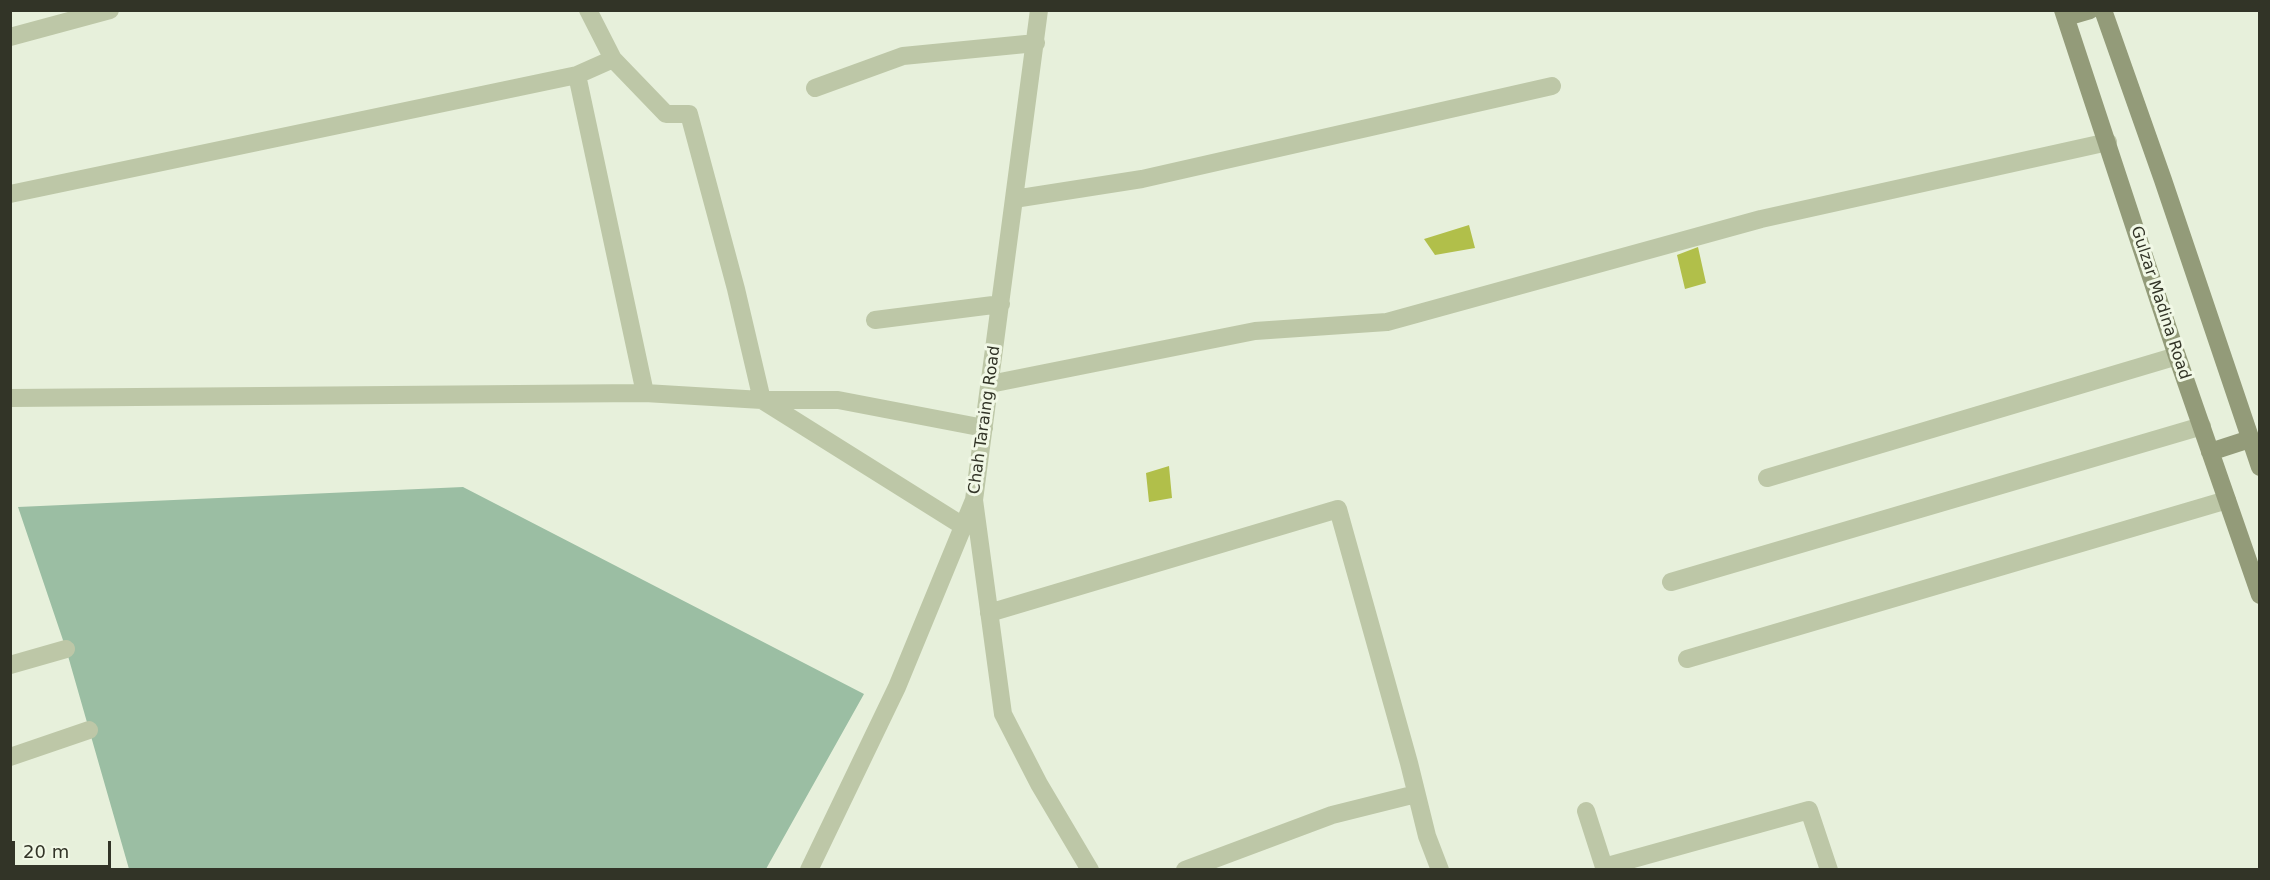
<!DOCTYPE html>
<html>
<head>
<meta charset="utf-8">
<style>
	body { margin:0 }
	#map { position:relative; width:2270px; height:880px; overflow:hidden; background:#e7f0db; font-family:"DejaVu Sans",sans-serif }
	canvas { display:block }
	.frame { position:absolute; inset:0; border:12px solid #323427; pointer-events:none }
	.scale { position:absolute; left:12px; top:841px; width:99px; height:27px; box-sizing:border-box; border:3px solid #323427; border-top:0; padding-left:8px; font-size:18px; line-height:21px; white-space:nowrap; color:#323427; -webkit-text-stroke:4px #f1f8e6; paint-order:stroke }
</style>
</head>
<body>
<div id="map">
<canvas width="2270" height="880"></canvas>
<div class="frame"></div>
<div class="scale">20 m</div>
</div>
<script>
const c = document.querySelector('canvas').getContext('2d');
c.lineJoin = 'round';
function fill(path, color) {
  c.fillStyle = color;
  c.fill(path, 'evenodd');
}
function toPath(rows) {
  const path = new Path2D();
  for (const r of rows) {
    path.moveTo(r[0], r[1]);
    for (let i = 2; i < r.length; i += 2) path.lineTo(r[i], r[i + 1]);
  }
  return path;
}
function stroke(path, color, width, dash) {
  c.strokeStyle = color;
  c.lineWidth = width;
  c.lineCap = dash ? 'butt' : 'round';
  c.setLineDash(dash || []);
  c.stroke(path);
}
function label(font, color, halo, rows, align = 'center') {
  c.font = font + ' "DejaVu Sans",sans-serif';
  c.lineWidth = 6;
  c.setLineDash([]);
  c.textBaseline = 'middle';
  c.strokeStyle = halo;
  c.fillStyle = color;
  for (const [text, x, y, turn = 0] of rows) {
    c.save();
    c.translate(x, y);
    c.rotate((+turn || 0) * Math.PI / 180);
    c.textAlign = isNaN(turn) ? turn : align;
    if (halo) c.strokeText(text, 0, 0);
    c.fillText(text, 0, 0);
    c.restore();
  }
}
fill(toPath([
	[463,487,864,694,766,869,129,869,66,649,18,507]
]), '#9bbea3');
fill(toPath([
	[1469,225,1475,248,1435,255,1424,239],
	[1698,247,1706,283,1685,289,1677,255],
	[1169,466,1172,498,1149,502,1146,473]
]), '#b1bf4a');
stroke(toPath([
	[588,10,613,59,666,114,689,114,736,289,762,400,963,526],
	[10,37,110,10],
	[613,59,577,75,645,393],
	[815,88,903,56,1036,43],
	[10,194,577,75],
	[1014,199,1142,179,1552,86],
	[875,320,1001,304],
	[990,384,1255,331,1387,322,1761,219,2108,142],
	[10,398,645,393,762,400,838,400,984,428],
	[1767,478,2177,356],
	[974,500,1003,714,1039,784,1090,870],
	[1671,582,2202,426],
	[989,613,1338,509,1409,763,1427,836,1440,870],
	[1687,659,2227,500],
	[10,665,66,649],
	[10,757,89,730],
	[1586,811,1604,867],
	[809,870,897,687,974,500,1039,10],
	[1185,870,1332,815,1416,794],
	[1605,870,1604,867,1809,810,1829,870]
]), '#bdc7a7', 18);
stroke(toPath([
	[2063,10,2177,356,2260,595],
	[2103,10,2163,180,2260,467],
	[2066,17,2090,10],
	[2210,452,2250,439]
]), '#939b79', 18);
label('16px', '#323427', '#f1f8e6', [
	["Gulzar Madina Road",2160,303,72],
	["Chah Taraing Road",985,420,-82]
]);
</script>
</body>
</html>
